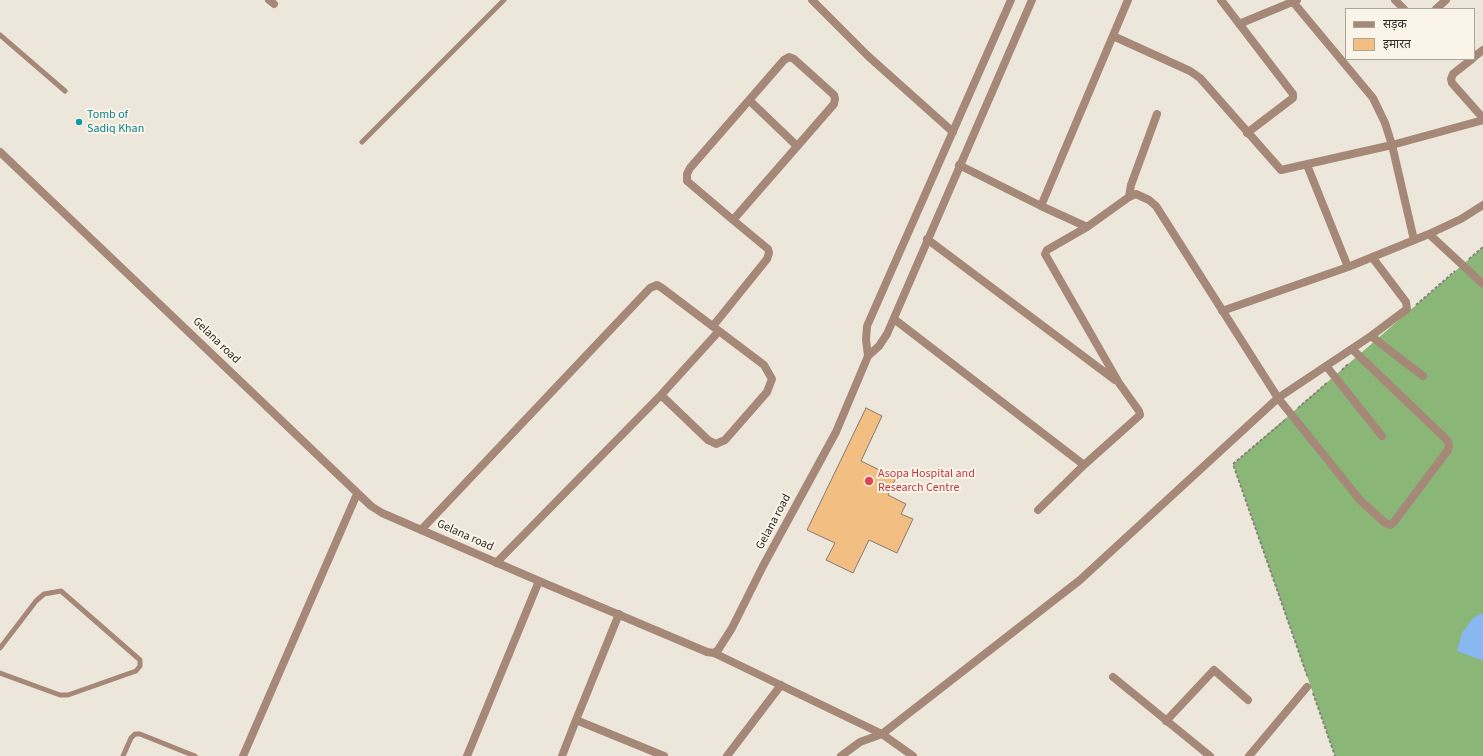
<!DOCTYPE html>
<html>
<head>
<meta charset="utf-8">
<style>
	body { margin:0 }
	#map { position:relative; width:1483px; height:756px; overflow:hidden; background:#ede7db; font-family:"Source Sans 3","Noto Sans Devanagari",sans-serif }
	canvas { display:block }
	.legend { position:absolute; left:1345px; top:8px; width:130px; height:52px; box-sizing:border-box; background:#faf5e8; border:1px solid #a9a59b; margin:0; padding:5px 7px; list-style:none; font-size:12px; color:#2f2d28 }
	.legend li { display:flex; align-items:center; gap:8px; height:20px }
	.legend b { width:20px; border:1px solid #a9a59b }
</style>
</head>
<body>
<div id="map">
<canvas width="1483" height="756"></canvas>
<ul class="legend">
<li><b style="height:5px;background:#a68878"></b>सड़क</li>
<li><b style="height:11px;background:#f2be81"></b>इमारत</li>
</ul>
</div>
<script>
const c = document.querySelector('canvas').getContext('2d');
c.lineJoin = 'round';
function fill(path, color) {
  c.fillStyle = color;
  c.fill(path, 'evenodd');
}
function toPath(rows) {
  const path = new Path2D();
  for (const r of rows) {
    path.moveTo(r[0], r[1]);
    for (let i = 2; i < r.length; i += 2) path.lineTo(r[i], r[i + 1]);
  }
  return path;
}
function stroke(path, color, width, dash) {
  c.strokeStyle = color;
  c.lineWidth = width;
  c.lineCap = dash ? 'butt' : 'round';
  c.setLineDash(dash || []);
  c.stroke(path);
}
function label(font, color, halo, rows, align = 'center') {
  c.font = font + ' "Source Sans 3",sans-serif';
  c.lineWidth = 4;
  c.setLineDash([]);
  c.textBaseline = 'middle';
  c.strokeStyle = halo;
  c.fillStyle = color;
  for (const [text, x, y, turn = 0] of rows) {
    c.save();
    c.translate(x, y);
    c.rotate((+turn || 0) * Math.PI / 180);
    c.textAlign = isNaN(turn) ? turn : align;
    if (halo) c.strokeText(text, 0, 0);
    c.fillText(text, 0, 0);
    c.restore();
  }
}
fill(toPath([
	[1483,247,1483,756,1335,756,1233,464]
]), '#8ab677');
fill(toPath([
	[1483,613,1483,659,1481,660,1457,651,1462,633,1474,617]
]), '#89b7f2');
const building = toPath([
	[866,408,882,416,861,461,896,478,888,495,906,504,901,514,913,519,897,553,869,540,853,573,826,560,835,543,807,530,866,408]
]);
fill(building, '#f2be81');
stroke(building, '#847b71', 1);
stroke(toPath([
	[1469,259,1483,247],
	[1416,305,1455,271],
	[1342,370,1349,363],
	[1298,408,1328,382],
	[1285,420,1233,464,1308,678],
	[1313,693,1335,756]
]), '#86837a', 2, [3, 2]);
stroke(toPath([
	[0,35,65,91],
	[362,142,504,0],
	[0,648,36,601,44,594,61,591,140,660,140,666,136,671,68,695,60,695,0,673],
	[123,756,131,738,135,734,140,734,195,756]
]), '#a68878', 5);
stroke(toPath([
	[269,0,274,4],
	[812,0,868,56,953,132],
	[1128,0,1041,206,1087,227,1129,197,1136,194,1149,200,1156,206,1278,398,1360,500,1385,523,1390,525,1394,522,1448,450,1449,445,1447,440,1352,349],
	[1221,0,1293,94,1293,98,1247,133],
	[1395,0,1404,9],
	[1293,2,1373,98,1385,123,1392,145,1414,240],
	[1436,9,1446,0],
	[1239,24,1297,0],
	[1113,36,1190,71,1200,78,1281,170,1392,145,1483,120],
	[1474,57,1483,50],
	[1472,59,1453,74,1451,79,1452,83,1483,118],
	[750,101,797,146],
	[0,152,371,506,382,513,539,581,707,652,714,653,718,650,732,628,763,566,836,432,868,356,879,346,887,334,1032,0],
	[959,165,1041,206],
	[1307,165,1348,267],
	[1129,197,1131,185,1157,114],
	[1429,234,1483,284],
	[927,239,1115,380],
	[1222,311,1348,267,1429,234,1461,219,1483,205],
	[894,319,1084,465],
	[713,326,767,259,769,253,768,249,733,220,687,181,687,174,690,168,784,60,789,57,794,59,834,95,835,99,834,104,733,220],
	[1371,336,1423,376],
	[868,356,866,340,867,326,1011,0],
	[1327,367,1382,436],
	[1038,510,1084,465,1140,415,1139,411,1119,383,1045,254,1047,250,1087,227],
	[421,530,650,288,657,285,662,288,764,365,772,379,767,392,725,440,716,444,708,440,661,395],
	[496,563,661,395,719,331],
	[714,653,882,734,913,756],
	[1113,677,1210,756],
	[576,720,619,614],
	[1166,721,1214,670,1248,700],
	[243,756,357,494],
	[467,756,539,581],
	[562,756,576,720,664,756],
	[727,756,781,685],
	[841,756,860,742,882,734,1080,580,1278,398,1371,336,1407,309,1406,302,1372,257],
	[1249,756,1307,687]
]), '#a68878', 8);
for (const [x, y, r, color] of [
	[79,122,4,"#0f9aa8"],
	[869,481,5,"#e0444e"]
]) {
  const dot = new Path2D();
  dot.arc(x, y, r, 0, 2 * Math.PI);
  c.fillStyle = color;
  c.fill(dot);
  stroke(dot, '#faf5e8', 1.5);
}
label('12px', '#0d838f', '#faf5e8', [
	["Tomb of",87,115],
	["Sadiq Khan",87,129]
], 'left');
label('12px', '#2f2d28', '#faf5e8', [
	["Gelana road",216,341,44],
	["Gelana road",774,522,-62],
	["Gelana road",465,536,24]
]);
label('12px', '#be3a42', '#faf5e8', [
	["Asopa Hospital and",878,474],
	["Research Centre",878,488]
], 'left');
</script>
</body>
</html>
